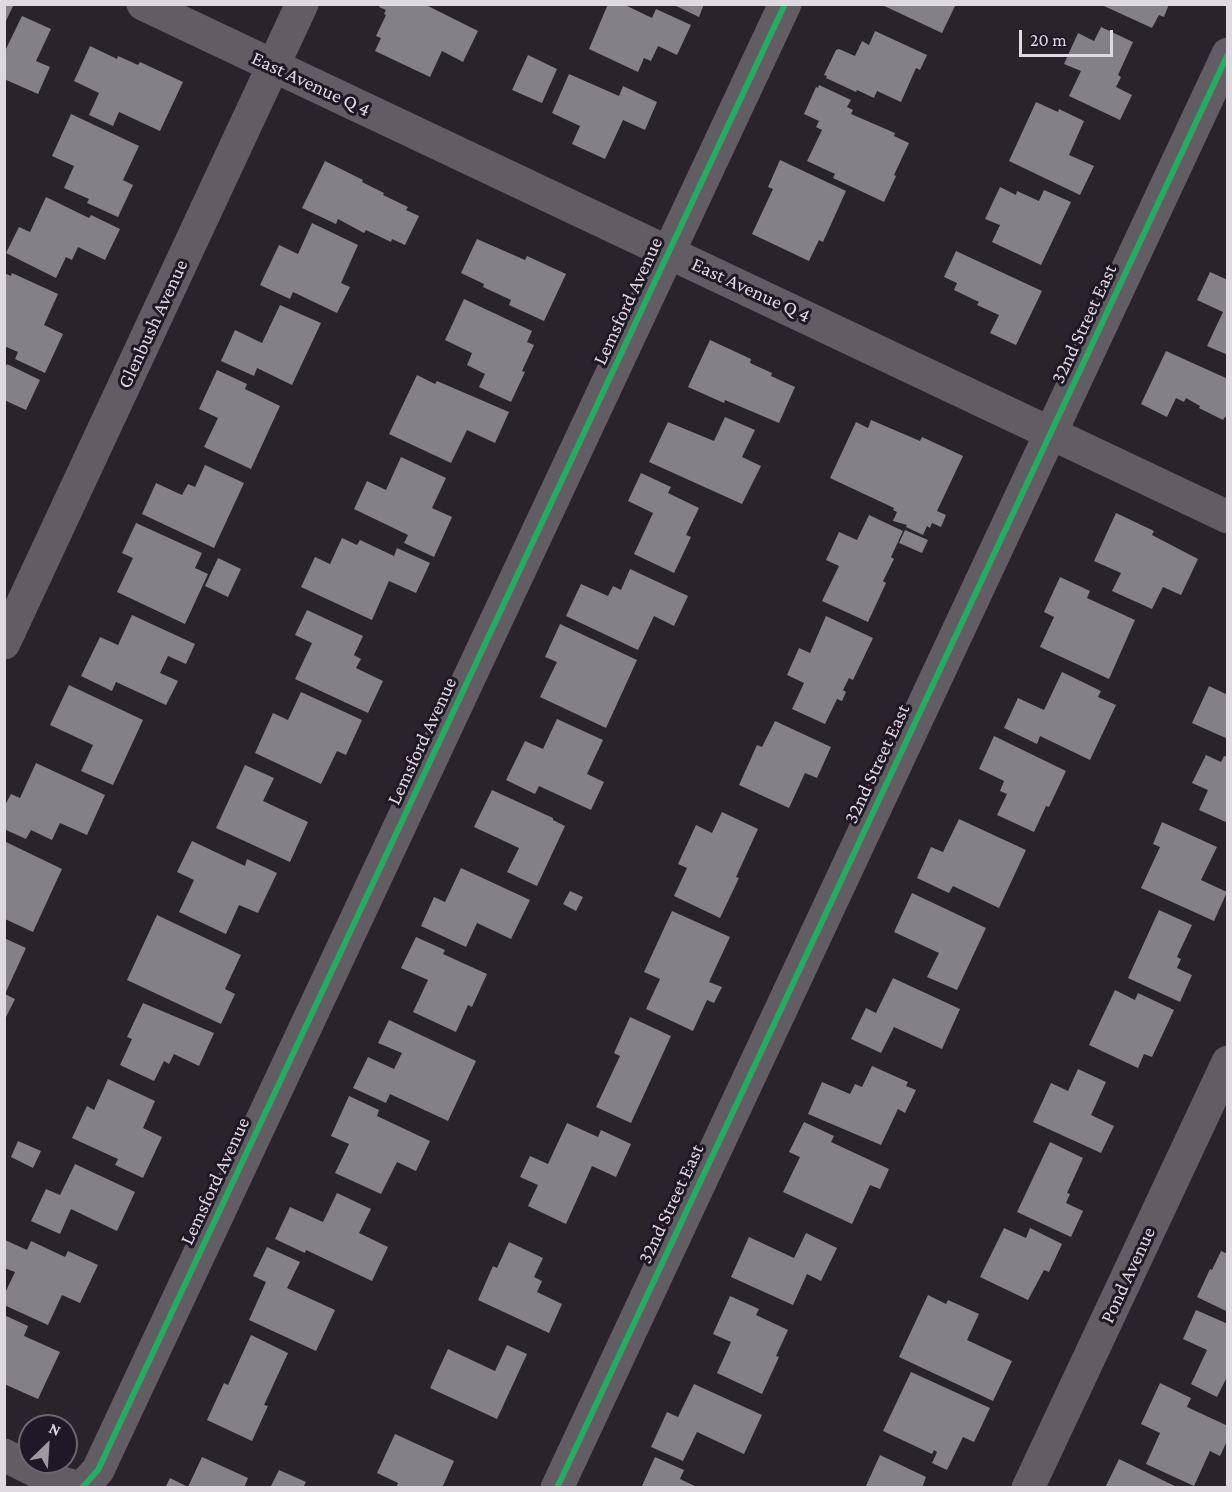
<!DOCTYPE html>
<html>
<head>
<meta charset="utf-8">
<style>
	body { margin:0 }
	#map { position:relative; width:1232px; height:1492px; overflow:hidden; background:#29242c; font-family:"Crimson Pro",serif }
	canvas { display:block }
	.frame { position:absolute; inset:0; border:6px solid #dfd9e2; pointer-events:none }
	.north { position:absolute; left:18px; top:1414px; width:60px; height:60px; box-sizing:border-box; background:#201826; border:2px solid #6c6571; border-radius:50%; rotate:25deg; font-size:16px; font-weight:700; line-height:24px; text-align:center; color:#dfd9e2 }
	.north::after { content:''; display:block; margin:auto; width:21px; height:27px; background:#9f9aa2; clip-path:polygon(50% 0,100% 100%,50% 72%,0 100%) }
	.scale { position:absolute; left:1019px; top:30px; width:94px; height:27px; box-sizing:border-box; border:3px solid #dfd9e2; border-top:0; padding-left:8px; font-size:18px; line-height:21px; white-space:nowrap; color:#dfd9e2; -webkit-text-stroke:4px #201826; paint-order:stroke }
</style>
</head>
<body>
<div id="map">
<canvas width="1232" height="1492"></canvas>
<div class="frame"></div>
<div class="north">N</div>
<div class="scale">20 m</div>
</div>
<script>
const c = document.querySelector('canvas').getContext('2d');
c.lineJoin = 'round';
function fill(path, color) {
  c.fillStyle = color;
  c.fill(path, 'evenodd');
}
function toPath(rows) {
  const path = new Path2D();
  for (const r of rows) {
    path.moveTo(r[0], r[1]);
    for (let i = 2; i < r.length; i += 2) path.lineTo(r[i], r[i + 1]);
  }
  return path;
}
function stroke(path, color, width, dash) {
  c.strokeStyle = color;
  c.lineWidth = width;
  c.lineCap = dash ? 'butt' : 'round';
  c.setLineDash(dash || []);
  c.stroke(path);
}
function label(font, color, halo, rows, align = 'center') {
  c.font = font + ' "Crimson Pro",serif';
  c.lineWidth = 6;
  c.setLineDash([]);
  c.textBaseline = 'middle';
  c.strokeStyle = halo;
  c.fillStyle = color;
  for (const [text, x, y, turn = 0] of rows) {
    c.save();
    c.translate(x, y);
    c.rotate((+turn || 0) * Math.PI / 180);
    c.textAlign = isNaN(turn) ? turn : align;
    if (halo) c.strokeText(text, 0, 0);
    c.fillText(text, 0, 0);
    c.restore();
  }
}
fill(toPath([
	[4,4,14,4,4,25],
	[381,4,424,4,478,31,463,62,442,51,430,77,375,51,381,38,376,36,386,15,384,14,386,10,379,7],
	[608,4,623,4,652,18,656,9,691,25,677,55,658,46,651,61,644,58,638,72,589,49],
	[672,4,704,4,699,17],
	[880,4,956,4,942,33],
	[1104,4,1169,4,1164,17,1159,15,1152,28,1104,6],
	[22,16,51,29,36,61,50,67,38,94,4,79,4,53],
	[1101,27,1133,42,1118,75,1121,77,1116,87,1132,95,1120,120,1069,96,1081,71,1064,64,1078,33,1094,41],
	[875,31,927,55,920,70,916,68,901,102,877,91,874,98,857,90,856,92,826,78,827,76,824,75,836,50,839,49,855,56,862,41,869,45],
	[90,46,117,59,118,56,138,65,140,62,183,82,160,131,119,112,113,126,89,115,99,93,74,81],
	[528,55,557,69,542,103,512,90],
	[569,74,619,96,623,86,657,102,645,130,623,120,605,159,572,144,580,126,552,113],
	[819,85,851,100,847,107,853,110,851,114,895,133,894,136,909,143,894,175,896,176,884,202,833,178,835,174,807,161,822,130,816,127,819,121,804,114,816,87,818,88],
	[1036,102,1058,112,1059,109,1084,121,1069,155,1094,166,1080,195,1009,161],
	[71,114,139,146,123,180,133,185,118,217,87,203,89,199,64,188,74,166,52,156],
	[780,160,846,191,823,242,819,240,809,261,752,234,773,189,768,187],
	[325,161,363,180,362,182,384,193,383,195,408,207,406,210,419,216,405,245,392,239,391,242,366,230,364,233,338,219,336,224,302,208],
	[1000,187,1016,195,1017,191,1039,201,1044,190,1071,202,1041,265,992,242,1000,225,985,219],
	[46,197,89,218,91,215,120,229,105,260,78,247,72,260,66,257,56,278,6,253,19,227,30,232],
	[312,223,358,245,341,283,350,287,337,313,293,292,290,299,260,285,279,245,298,254],
	[477,239,525,260,527,256,566,274,544,321,509,305,511,300,483,287,484,284,461,273],
	[956,251,1042,291,1016,345,990,333,999,315,977,305,979,302,954,290,957,283,944,277],
	[1210,272,1228,280,1228,355,1207,346,1223,312,1197,300],
	[4,273,11,276,12,273,58,294,44,325,63,334,45,373,15,359,18,352,4,346],
	[464,299,532,331,527,342,534,345,522,371,525,372,511,402,479,387,485,374,467,365,472,353,445,340],
	[280,305,321,323,292,385,257,368,254,376,221,361,235,330,262,343],
	[710,340,751,359,750,363,772,373,771,376,795,387,779,423,725,400,724,403,688,387],
	[1166,351,1228,379,1228,418,1225,417,1223,420,1199,408,1200,406,1186,398,1184,402,1176,398,1167,417,1141,404],
	[7,364,40,380,26,410,4,400,4,371],
	[217,370,247,384,245,389,280,406,251,469,204,447,218,418,199,409],
	[417,375,435,384,437,381,509,412,495,443,467,430,451,463,389,434],
	[725,417,755,430,742,457,761,466,742,504,649,462,668,422,714,441],
	[871,420,920,441,922,437,963,456,937,511,946,515,941,527,932,523,930,528,927,526,923,535,906,527,907,525,893,521,897,512,893,510,894,508,830,478,856,422,868,428],
	[401,457,446,478,432,508,452,517,434,557,404,543,408,535,354,509,367,481,386,490],
	[205,465,244,483,214,548,142,514,156,483,182,495,188,484,195,487],
	[641,473,671,487,668,493,699,508,686,535,691,537,674,573,634,554,653,513,628,501],
	[1116,513,1154,531,1152,535,1198,559,1181,595,1163,587,1152,609,1112,591,1121,573,1094,561],
	[869,515,903,531,891,557,894,559,883,581,886,583,868,622,822,601,839,566,826,560,839,532,857,540],
	[136,523,202,553,195,568,208,574,185,624,117,592,133,558,122,553],
	[905,530,928,540,922,553,899,543],
	[342,538,357,545,360,540,394,556,397,548,430,563,416,593,389,581,372,620,301,587,315,557,330,564],
	[218,558,241,569,228,597,205,586],
	[630,569,688,596,674,626,654,616,638,650,566,616,581,584,608,596,613,586,621,590],
	[1060,577,1090,591,1087,598,1135,620,1109,679,1040,647,1054,617,1044,612],
	[307,610,363,636,354,655,361,659,356,668,383,681,368,713,295,679,312,643,295,635],
	[132,615,195,644,186,664,168,656,160,673,178,681,166,705,116,682,112,691,81,676,100,637,118,645],
	[826,616,873,638,853,680,849,678,843,690,846,692,842,701,837,699,825,724,792,709,804,683,787,675,799,648,810,653],
	[560,624,637,660,606,728,540,697,557,662,545,657],
	[1062,672,1101,691,1098,697,1116,705,1090,760,1040,736,1037,744,1004,728,1018,698,1044,710],
	[69,685,143,720,113,785,81,771,93,745,50,725],
	[1209,686,1228,695,1228,739,1192,723],
	[301,692,362,720,346,755,337,751,321,784,255,753,273,713,288,720],
	[557,719,603,740,587,774,604,782,591,810,539,786,535,794,506,780,525,741,543,749],
	[775,721,831,747,817,778,805,773,789,808,739,785,757,745,762,747],
	[994,736,1066,771,1049,807,1046,806,1034,832,997,815,1007,794,1000,791,1004,781,979,769],
	[1206,755,1221,762,1224,756,1228,757,1228,823,1199,810,1208,790,1192,783],
	[36,763,105,795,87,835,60,823,52,840,31,830,26,839,4,829,4,807,11,794,20,798],
	[245,765,274,778,263,801,308,822,290,862,216,828],
	[492,790,553,818,553,820,565,826,537,886,507,872,519,848,474,827],
	[722,812,758,829,736,877,739,878,720,918,674,896,687,868,678,864,696,825,712,833],
	[959,819,1026,850,999,908,953,886,949,893,917,878,931,847,943,852],
	[1162,822,1217,847,1201,880,1227,892,1214,921,1141,888,1160,847,1153,844],
	[4,841,62,869,33,932,5,919],
	[192,841,245,866,247,859,277,873,258,913,239,905,226,934,179,912,194,880,177,872],
	[461,868,530,900,511,939,477,923,466,947,421,926,434,897,445,902],
	[570,891,583,897,576,911,563,904],
	[912,893,986,928,957,990,927,977,939,953,894,932],
	[1159,910,1192,925,1177,957,1181,959,1177,968,1192,975,1180,1002,1128,978],
	[672,911,730,937,709,982,722,987,714,1003,707,1000,693,1031,646,1009,660,979,644,972],
	[157,915,241,955,225,989,235,994,221,1024,127,980],
	[416,937,445,950,443,954,487,974,472,1007,468,1005,456,1032,413,1012,428,980,401,968],
	[4,938,26,948,5,994,15,999,4,1021],
	[893,978,960,1009,942,1049,894,1027,881,1053,851,1039,866,1008,876,1013],
	[1115,990,1135,1000,1138,993,1174,1010,1152,1057,1144,1054,1138,1068,1089,1045],
	[143,1003,214,1033,199,1066,174,1054,169,1064,164,1061,154,1081,120,1065,132,1039,127,1037],
	[630,1017,671,1036,631,1123,596,1107,620,1056,614,1053],
	[389,1020,476,1061,448,1121,390,1094,386,1103,353,1088,368,1057,394,1069,402,1053,378,1043],
	[872,1066,908,1082,906,1086,916,1090,905,1113,898,1109,881,1145,808,1114,822,1082,850,1094,855,1084,862,1087],
	[1078,1069,1106,1082,1091,1115,1114,1126,1101,1153,1033,1122,1051,1083,1068,1091],
	[108,1079,155,1101,143,1128,162,1137,143,1178,115,1165,118,1159,72,1138,87,1106,94,1110],
	[349,1096,379,1110,377,1116,430,1141,416,1171,397,1162,381,1194,335,1173,349,1144,331,1136],
	[804,1122,834,1136,831,1142,889,1169,880,1189,870,1185,852,1224,783,1192,800,1157,789,1152],
	[567,1123,598,1137,601,1130,631,1144,616,1177,592,1166,566,1224,528,1206,538,1185,520,1177,530,1156,548,1164],
	[18,1141,41,1151,33,1168,11,1157],
	[1050,1142,1083,1158,1067,1193,1070,1194,1066,1203,1083,1211,1071,1237,1017,1212],
	[75,1164,135,1192,117,1231,71,1209,60,1234,31,1221,46,1189,60,1195],
	[337,1193,371,1209,359,1233,388,1247,372,1281,306,1250,305,1253,275,1239,290,1207,323,1222],
	[1004,1228,1026,1238,1030,1228,1062,1244,1049,1272,1044,1270,1028,1300,980,1277],
	[806,1233,837,1248,821,1281,807,1274,793,1305,731,1277,749,1237,794,1258],
	[5,1240,27,1250,31,1241,65,1257,68,1251,98,1265,80,1303,62,1295,48,1325,4,1305,4,1295,15,1272,4,1268],
	[509,1242,543,1258,534,1277,542,1281,537,1292,562,1304,549,1333,478,1300,493,1266,497,1268],
	[267,1247,300,1262,287,1288,335,1310,316,1351,249,1320,266,1282,253,1276],
	[1221,1251,1228,1254,1228,1312,1197,1297,1210,1269,1212,1270],
	[928,1295,946,1304,948,1300,979,1314,967,1340,1012,1361,993,1401,899,1357],
	[730,1296,759,1309,756,1315,788,1330,776,1356,779,1357,762,1394,717,1373,731,1342,713,1334],
	[1196,1310,1228,1324,1228,1375,1217,1397,1191,1384,1207,1350,1183,1339],
	[4,1315,28,1326,24,1336,60,1352,38,1399,4,1384],
	[251,1335,288,1353,264,1405,268,1406,252,1441,207,1420,224,1383,228,1385],
	[507,1345,527,1354,497,1419,430,1388,448,1349,495,1371],
	[911,1372,990,1408,974,1442,963,1437,947,1470,932,1463,937,1452,934,1450,932,1454,883,1431],
	[1160,1383,1191,1398,1187,1407,1228,1426,1228,1439,1220,1456,1210,1451,1194,1486,1146,1464,1160,1433,1141,1424],
	[694,1384,762,1415,744,1454,697,1432,683,1461,651,1447,667,1412,678,1417],
	[395,1434,454,1461,442,1488,396,1488,398,1483,377,1473],
	[880,1455,926,1477,922,1488,865,1488],
	[202,1457,248,1478,244,1488,165,1488,170,1478,188,1487],
	[655,1457,684,1470,680,1479,699,1488,641,1488],
	[1119,1459,1179,1488,1105,1488],
	[279,1470,306,1482,303,1488,270,1488]
]), '#848087');
stroke(toPath([
	[143,4,1228,517],
	[4,643,302,4],
	[4,1455,56,1481,80,1488],
	[82,1488,98,1470,785,4],
	[557,1488,1228,54],
	[1028,1488,1228,1062]
]), '#615d63', 33);
stroke(toPath([
	[82,1488,98,1470,785,4],
	[557,1488,1228,54]
]), '#26ab63', 6);
label('20px', '#dfd9e2', '#201826', [
	["East Avenue Q 4",311,84,25],
	["East Avenue Q 4",751,290,25],
	["Lemsford Avenue",628,301,-65],
	["Glenbush Avenue",153,324,-65],
	["32nd Street East",1084,324,-65],
	["Lemsford Avenue",422,741,-65],
	["32nd Street East",877,764,-65],
	["Lemsford Avenue",215,1181,-65],
	["32nd Street East",671,1204,-65],
	["Pond Avenue",1128,1275,-65]
]);
</script>
</body>
</html>
